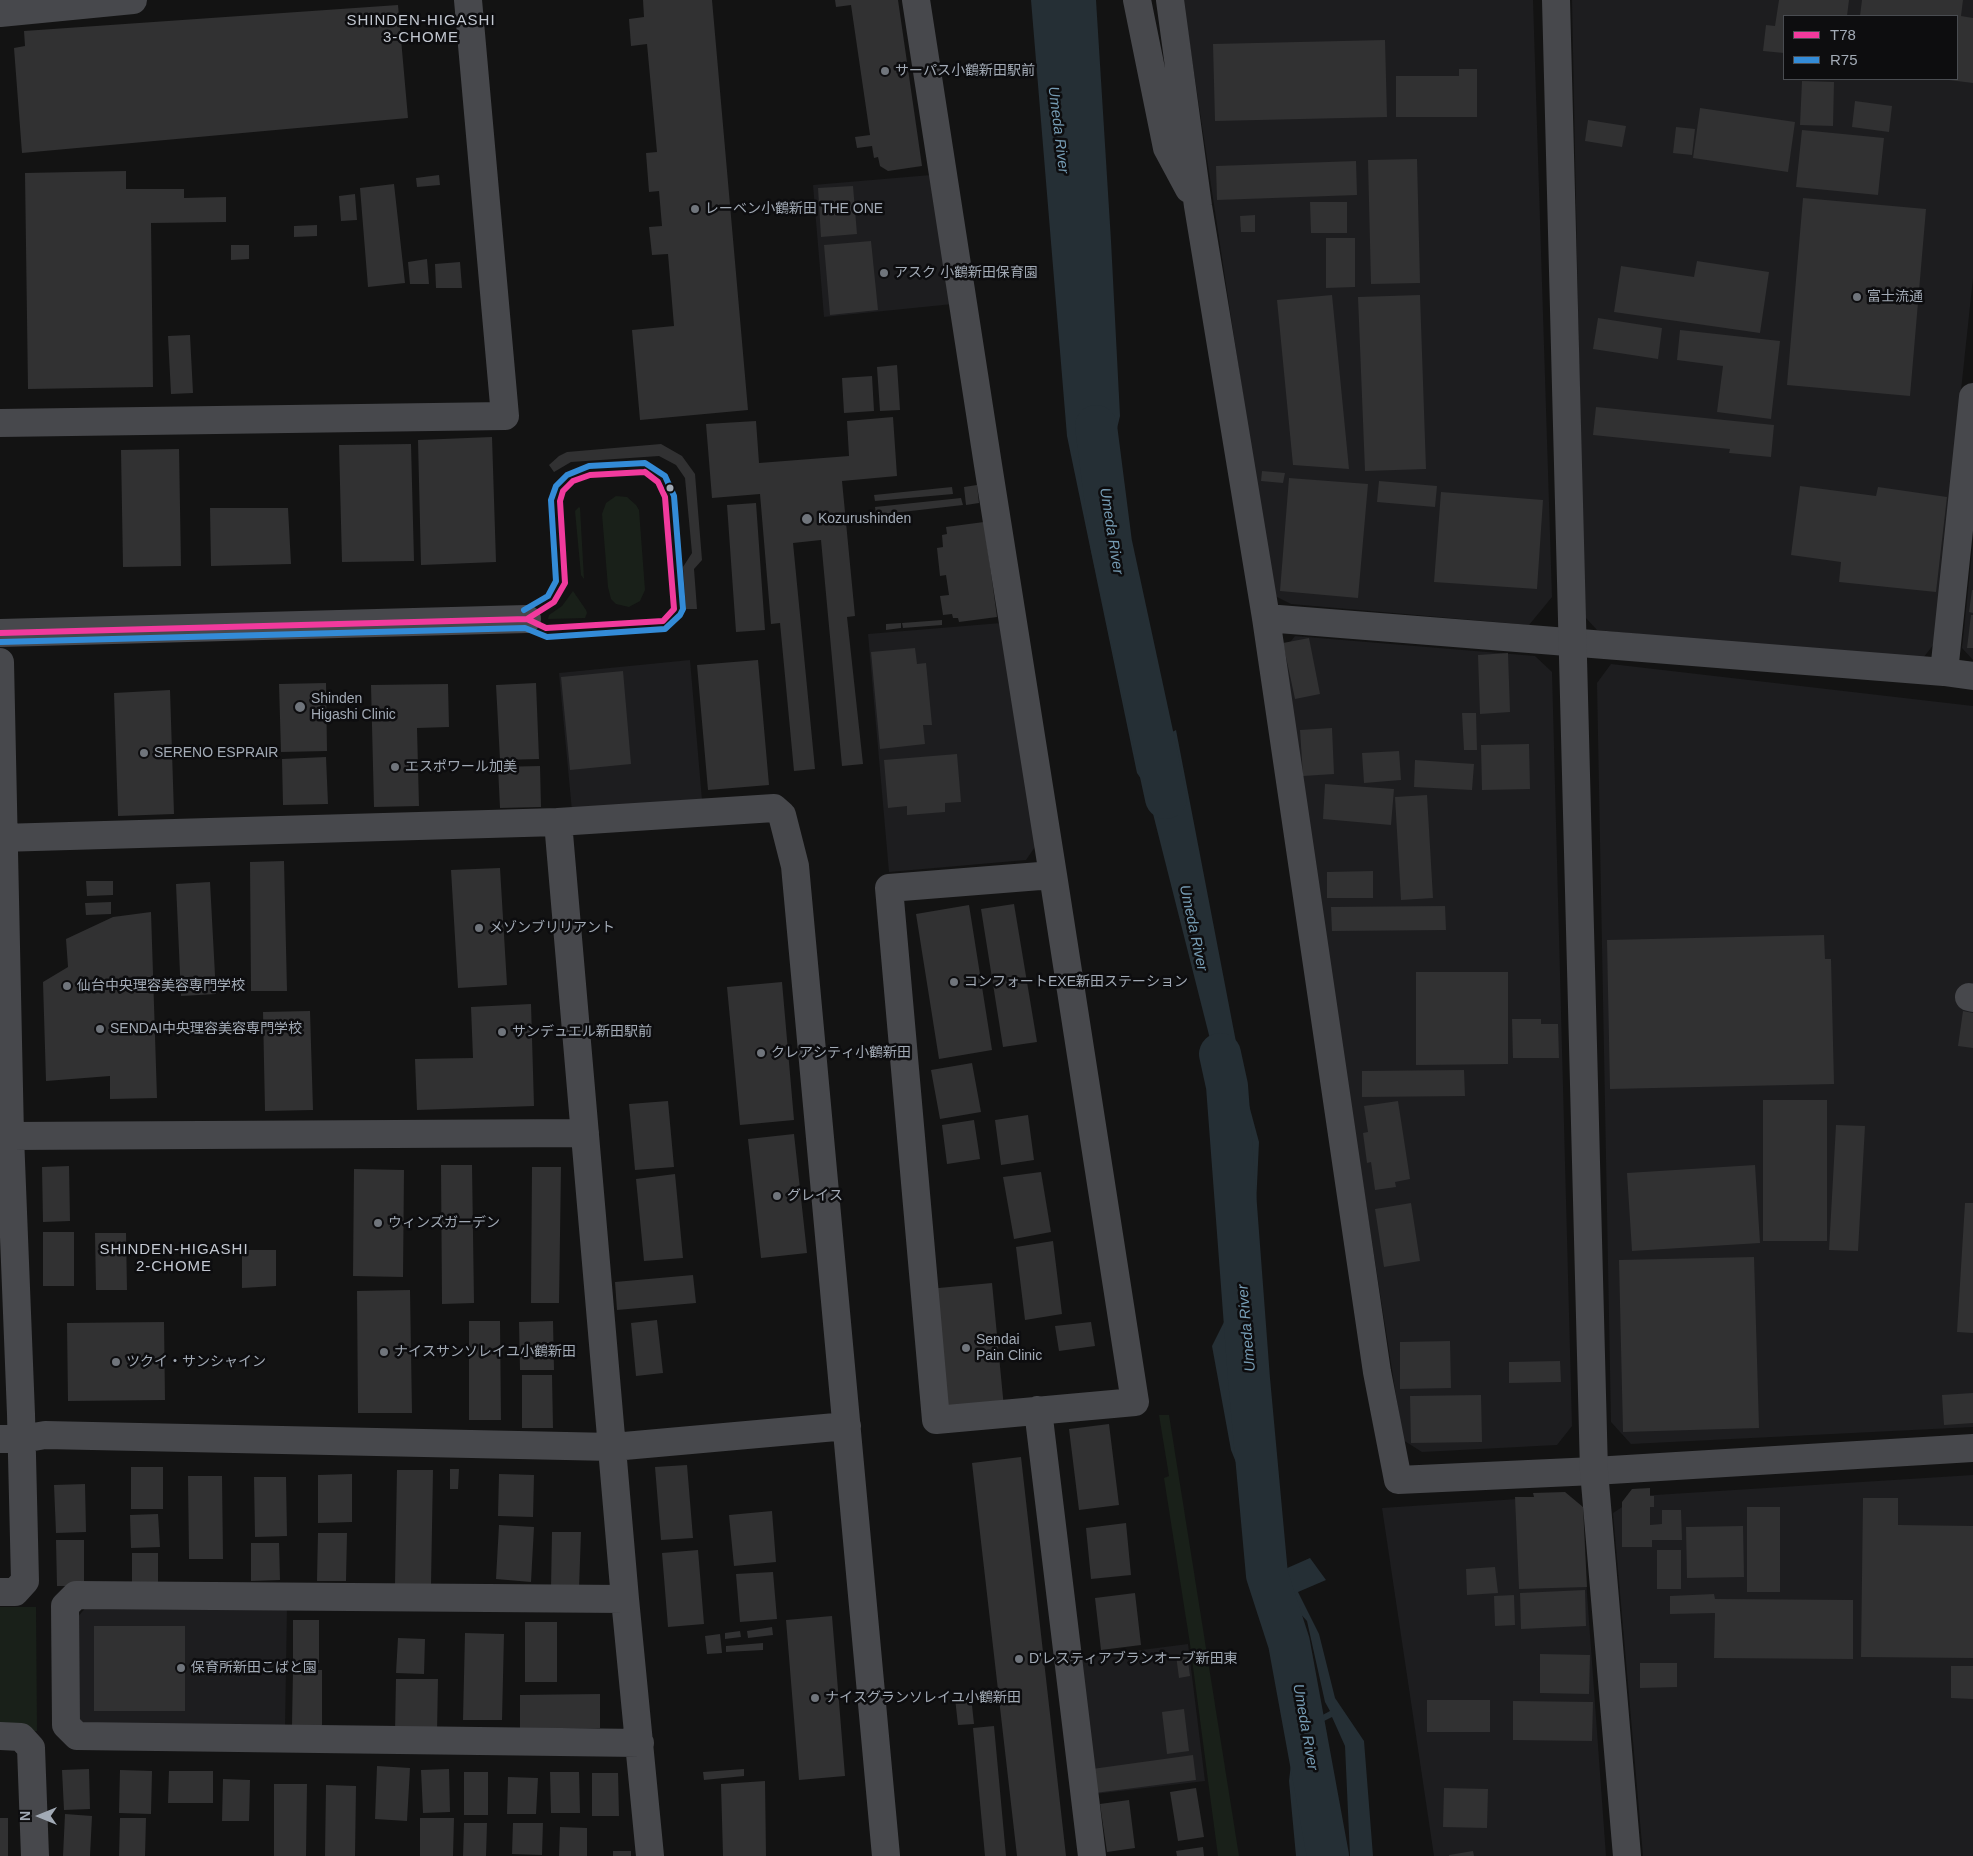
<!DOCTYPE html>
<html>
<head>
<meta charset="utf-8">
<style>
	body { margin:0 }
	#map { position:relative; width:1973px; height:1856px; overflow:hidden; background:#131313; font-family:Arial,sans-serif }
	canvas { display:block }
	.legend { position:absolute; left:1783px; top:15px; width:175px; height:65px; box-sizing:border-box; background:#0d0d0f; border:1px solid #494c51; margin:0; padding:6px 9px; list-style:none; font-size:15px; color:#a2aab5 }
	.legend li { display:flex; align-items:center; gap:10px; height:25px }
	.legend b { width:25px; border:1px solid #494c51 }
	.north { position:absolute; left:15px; top:1791px; width:50px; height:50px; -webkit-text-stroke:4px #0d0d0f; paint-order:stroke; rotate:270deg; font-size:14px; font-weight:700; line-height:20px; text-align:center; color:#a2aab5 }
	.north::after { content:''; display:block; margin:auto; width:18px; height:22px; background:#a2aab5; clip-path:polygon(50% 0,100% 100%,50% 72%,0 100%) }
</style>
</head>
<body>
<div id="map">
<canvas width="1973" height="1856"></canvas>
<ul class="legend">
<li><b style="height:6px;background:#f13a9d"></b>T78</li>
<li><b style="height:6px;background:#338bd7"></b>R75</li>
</ul>
<div class="north">N</div>
</div>
<script>
const c = document.querySelector('canvas').getContext('2d');
c.lineJoin = 'round';
function fill(path, color) {
  c.fillStyle = color;
  c.fill(path, 'evenodd');
}
function toPath(rows) {
  const path = new Path2D();
  for (const r of rows) {
    path.moveTo(r[0], r[1]);
    for (let i = 2; i < r.length; i += 2) path.lineTo(r[i], r[i + 1]);
  }
  return path;
}
function stroke(path, color, width, dash) {
  c.strokeStyle = color;
  c.lineWidth = width;
  c.lineCap = dash ? 'butt' : 'round';
  c.setLineDash(dash || []);
  c.stroke(path);
}
function label(font, color, halo, rows, align = 'center') {
  c.font = font + ' Arial,"Noto Sans JP",sans-serif';
  c.lineWidth = 5;
  c.setLineDash([]);
  c.textBaseline = 'middle';
  c.strokeStyle = halo;
  c.fillStyle = color;
  for (const [text, x, y, turn = 0] of rows) {
    c.save();
    c.translate(x, y);
    c.rotate((+turn || 0) * Math.PI / 180);
    c.textAlign = isNaN(turn) ? turn : align;
    if (halo) c.strokeText(text, 0, 0);
    c.fillText(text, 0, 0);
    c.restore();
  }
}
fill(toPath([
	[1183,0,1533,0,1552,597,1529,625,1291,604,1273,595],
	[1572,0,1973,0,1973,278,1934,644,1920,662,1597,630,1584,616],
	[1784,16,1957,16,1957,79,1784,79],
	[931,175,953,304,824,317,813,185],
	[1973,543,1973,660,1962,648],
	[1001,623,1039,841,1026,860,889,872,868,634],
	[1295,636,1535,656,1552,672,1572,1426,1557,1445,1422,1452,1403,1440,1280,655],
	[690,660,702,800,572,811,559,673],
	[1611,664,1973,706,1973,1427,1631,1444,1611,1422,1597,683],
	[1973,1475,1973,1856,1643,1856,1613,1513,1639,1496],
	[1563,1496,1581,1510,1606,1856,1434,1856,1382,1508],
	[88,1605,287,1607,285,1730,89,1729,75,1716,75,1620],
	[1188,1644,1205,1781,1095,1794,1079,1658]
]), '#1d1d1f');
fill(toPath([
	[616,496,627,497,636,505,639,510,645,590,640,601,629,607,616,604,611,599,608,587,602,514,606,503],
	[579,507,580,508,584,579,581,575,575,511],
	[573,591,586,610,587,613,585,618,548,619,549,615,562,606],
	[1159,1415,1169,1415,1239,1856,1218,1856,1190,1644,1164,1478,1169,1476],
	[0,1607,36,1607,37,1731,0,1731]
]), '#192019');
fill(toPath([
	[1031,0,1096,0,1111,241,1120,416,1097,512,1142,748,1176,730,1246,1094,1259,1142,1250,1333,1239,1400,1258,1479,1277,1506,1285,1569,1310,1558,1326,1580,1298,1592,1319,1634,1335,1698,1364,1741,1373,1856,1350,1856,1345,1746,1332,1717,1302,1732,1301,1807,1324,1856,1296,1856,1289,1781,1295,1730,1330,1711,1325,1702,1307,1621,1283,1595,1258,1517,1231,1450,1212,1346,1244,1282,1231,1122,1146,786,1137,773,1067,436]
]), '#252f35');
stroke(toPath([
	[1096,426,1111,543,1166,798],
	[1220,1054,1227,1086,1249,1379,1267,1575,1289,1643,1328,1856]
]), '#252f35', 42);
fill(toPath([
	[643,0,712,0,748,410,640,420,632,330,674,326,668,254,652,255,649,227,662,226,659,191,649,192,646,153,657,152,647,44,631,46,629,19,644,17],
	[835,0,898,0,922,166,888,171,880,166,878,157,874,158,872,146,857,148,855,137,870,135,851,5,836,7],
	[1779,0,1849,0,1847,16,1784,16,1784,53,1763,51,1766,25,1775,26],
	[1862,0,1963,0,1961,16,1973,18,1973,83,1949,80,1957,79,1957,16,1860,16],
	[398,5,408,118,22,153,14,48,25,46,24,31],
	[1385,40,1387,117,1215,121,1213,44],
	[1459,69,1477,69,1477,117,1396,117,1396,76,1459,76],
	[1802,81,1834,82,1833,126,1800,125],
	[1855,101,1892,106,1889,132,1852,127],
	[1700,108,1795,122,1788,172,1693,158],
	[1588,120,1626,126,1622,147,1585,141],
	[1676,127,1695,129,1692,155,1673,153],
	[1802,130,1884,138,1878,195,1796,187],
	[1417,159,1420,283,1371,284,1368,160],
	[1356,161,1357,195,1217,200,1216,166],
	[126,171,126,189,184,189,184,198,226,197,226,222,151,223,153,387,28,389,25,173],
	[439,175,440,185,417,187,416,178],
	[394,184,405,283,368,287,360,188],
	[853,186,857,234,821,237,818,188],
	[355,194,357,220,341,221,339,196],
	[1803,198,1926,209,1910,396,1787,385],
	[1310,202,1347,202,1347,233,1311,233],
	[1255,215,1255,232,1241,232,1240,216],
	[317,225,317,236,294,237,294,226],
	[1326,238,1355,238,1355,287,1326,288],
	[871,241,878,310,830,315,824,245],
	[231,245,249,245,249,259,231,260],
	[427,259,429,284,410,284,408,262],
	[1697,261,1769,272,1760,333,1614,312,1621,266,1694,277],
	[460,262,462,288,436,288,435,264],
	[1332,295,1349,469,1293,465,1277,300],
	[1420,295,1426,469,1365,471,1358,297],
	[1598,318,1662,328,1658,359,1593,349],
	[1680,330,1780,341,1771,419,1717,412,1723,366,1677,360],
	[190,335,193,393,171,394,168,336],
	[897,365,900,410,880,411,877,367],
	[872,376,874,411,844,413,842,378],
	[1596,407,1774,425,1771,457,1729,453,1730,449,1593,435],
	[893,417,897,476,842,481,855,616,847,617,863,764,842,766,821,540,793,543,815,769,794,771,780,623,771,624,760,494,712,498,706,424,756,421,759,463,849,456,847,421],
	[492,437,496,562,421,565,418,440],
	[411,444,414,561,342,562,339,445],
	[661,444,682,456,695,474,702,560,694,569,697,609,686,609,683,567,692,553,685,478,676,465,659,456,571,462,554,472,549,465,559,456,567,452],
	[179,449,181,566,123,567,121,450],
	[1262,471,1285,473,1283,483,1261,481],
	[1289,478,1368,484,1358,598,1280,591],
	[1379,481,1437,486,1435,507,1377,502],
	[977,485,979,503,966,505,964,487],
	[1800,486,1876,496,1878,487,1947,497,1936,592,1839,582,1841,562,1791,555],
	[952,487,953,494,875,501,874,495],
	[1441,492,1543,500,1537,589,1434,582],
	[961,498,963,505,876,515,875,507],
	[756,503,765,630,736,632,727,505],
	[210,508,288,508,291,564,211,566],
	[984,522,997,617,959,622,958,618,953,618,952,614,943,615,940,596,949,595,946,575,940,576,937,548,943,547,942,535,947,534,946,527],
	[1972,590,1973,590,1973,613,1969,612],
	[1971,615,1973,615,1973,648,1967,648],
	[942,620,942,625,903,628,902,623],
	[901,623,901,628,886,630,886,624],
	[1309,638,1320,694,1295,699,1283,643],
	[915,648,917,664,926,663,932,725,923,725,925,744,880,749,871,652],
	[1508,653,1510,712,1480,714,1478,655],
	[758,660,769,785,708,790,697,665],
	[623,671,631,764,570,770,561,677],
	[326,683,327,751,281,752,279,684],
	[536,683,539,759,500,760,496,685],
	[448,684,449,727,417,728,419,806,374,807,371,685],
	[170,690,174,814,118,816,114,693],
	[1462,713,1476,713,1477,750,1464,750],
	[1332,728,1334,774,1303,776,1300,730],
	[1529,744,1530,789,1482,790,1481,745],
	[1399,751,1401,780,1364,783,1362,753],
	[957,754,961,802,945,803,945,812,907,815,907,806,888,808,884,760],
	[326,757,328,804,283,805,282,759],
	[1415,760,1474,764,1472,790,1414,787],
	[540,766,541,807,500,808,498,767],
	[1325,784,1394,789,1391,825,1323,819],
	[1427,795,1433,898,1401,900,1395,797],
	[284,861,287,991,251,991,250,862],
	[500,868,507,985,458,988,451,870],
	[1373,871,1373,898,1327,898,1327,872],
	[86,881,113,881,113,895,87,896],
	[210,882,216,994,181,996,176,884],
	[111,902,111,914,86,915,85,903],
	[1014,904,1037,1042,1003,1047,981,909],
	[969,905,992,1050,939,1059,916,914],
	[1445,906,1446,930,1332,931,1331,907],
	[151,912,157,1098,110,1099,110,1076,46,1081,43,982,68,967,66,939,113,917],
	[1824,935,1825,959,1831,959,1834,1084,1610,1089,1607,940],
	[1416,972,1508,972,1508,1064,1416,1065],
	[782,982,794,1120,740,1125,727,987],
	[531,1004,534,1106,417,1110,415,1059,473,1058,471,1007],
	[310,1011,313,1110,265,1111,263,1012],
	[1963,1011,1973,1013,1973,1048,1958,1046],
	[1512,1019,1541,1019,1541,1024,1558,1024,1559,1058,1513,1058],
	[972,1063,981,1112,940,1119,931,1070],
	[1464,1070,1465,1096,1362,1097,1362,1071],
	[1763,1100,1827,1100,1827,1241,1763,1241],
	[668,1101,674,1167,635,1170,629,1104],
	[1398,1101,1410,1179,1395,1182,1396,1187,1375,1190,1371,1162,1367,1163,1363,1133,1368,1132,1364,1106],
	[1028,1115,1034,1160,1001,1165,995,1120],
	[974,1120,980,1159,947,1164,942,1125],
	[1836,1125,1865,1126,1858,1251,1829,1250],
	[794,1134,807,1253,761,1258,748,1139],
	[441,1165,472,1165,474,1303,442,1304],
	[1755,1165,1760,1243,1632,1251,1627,1173],
	[69,1166,70,1221,43,1222,42,1167],
	[532,1167,561,1167,559,1303,531,1303],
	[354,1169,404,1170,403,1277,353,1276],
	[1041,1172,1051,1232,1014,1239,1003,1177],
	[675,1174,683,1258,644,1261,636,1179],
	[1411,1203,1420,1261,1384,1267,1375,1209],
	[1965,1203,1973,1203,1973,1333,1957,1332],
	[43,1232,74,1232,74,1286,43,1286],
	[95,1233,126,1233,127,1290,96,1290],
	[1053,1241,1062,1314,1025,1320,1016,1247],
	[242,1250,276,1250,276,1286,242,1288],
	[1754,1257,1759,1428,1623,1432,1619,1260],
	[693,1275,696,1303,617,1310,615,1282],
	[992,1283,1004,1408,940,1414,928,1289],
	[410,1290,412,1413,358,1413,357,1291],
	[657,1320,663,1373,636,1376,631,1323],
	[469,1321,500,1321,501,1420,469,1420],
	[553,1321,554,1370,520,1370,519,1322],
	[164,1322,165,1400,68,1401,67,1323],
	[1091,1322,1095,1346,1059,1351,1055,1326],
	[1450,1341,1451,1388,1400,1389,1400,1342],
	[1560,1361,1561,1382,1509,1383,1509,1362],
	[522,1375,552,1375,553,1428,522,1428],
	[1973,1393,1973,1423,1944,1425,1942,1395],
	[1481,1395,1482,1442,1411,1443,1410,1396],
	[1109,1424,1119,1505,1079,1510,1069,1429],
	[1021,1457,1066,1856,1017,1856,972,1463],
	[687,1465,693,1538,661,1540,655,1467],
	[131,1467,163,1467,163,1509,131,1509],
	[450,1469,459,1469,458,1489,450,1489],
	[397,1470,433,1470,431,1585,395,1584],
	[352,1474,352,1522,318,1523,318,1475],
	[499,1474,534,1475,533,1517,498,1516],
	[188,1476,222,1476,223,1559,189,1559],
	[254,1477,286,1477,287,1536,255,1537],
	[85,1484,86,1532,56,1533,54,1485],
	[1650,1488,1650,1496,1654,1496,1654,1507,1650,1507,1650,1525,1662,1524,1662,1510,1681,1510,1682,1540,1652,1540,1652,1547,1622,1547,1622,1502,1632,1489],
	[1565,1492,1583,1507,1587,1587,1519,1589,1515,1497,1534,1497,1533,1493],
	[1863,1498,1898,1498,1898,1525,1973,1526,1973,1658,1861,1657],
	[1747,1507,1780,1507,1780,1592,1747,1592],
	[772,1511,776,1562,734,1566,729,1515],
	[158,1514,160,1547,131,1548,130,1515],
	[1126,1523,1131,1575,1091,1579,1086,1528],
	[499,1525,534,1527,531,1582,496,1579],
	[1743,1526,1744,1577,1687,1578,1686,1527],
	[552,1532,581,1532,579,1589,551,1589],
	[318,1533,347,1533,346,1581,317,1581],
	[56,1540,84,1540,84,1586,57,1586],
	[251,1543,279,1543,280,1580,251,1581],
	[698,1550,704,1624,668,1627,662,1553],
	[1657,1550,1681,1550,1681,1589,1657,1589],
	[132,1553,158,1553,158,1584,132,1584],
	[1495,1567,1498,1593,1467,1595,1466,1569],
	[773,1572,777,1619,740,1622,736,1574],
	[1585,1590,1586,1626,1521,1629,1520,1593],
	[1135,1593,1141,1645,1101,1650,1095,1598],
	[1714,1594,1715,1599,1853,1600,1853,1659,1714,1658,1715,1613,1670,1614,1670,1596],
	[1514,1595,1515,1625,1495,1626,1494,1596],
	[832,1616,845,1776,799,1780,786,1620],
	[293,1620,319,1620,319,1663,293,1663],
	[525,1622,557,1622,557,1682,525,1682],
	[94,1626,185,1626,185,1711,94,1711],
	[772,1627,773,1635,748,1638,747,1631],
	[740,1631,741,1637,725,1639,725,1633],
	[465,1633,504,1634,502,1720,463,1720],
	[720,1634,722,1653,707,1654,705,1636],
	[398,1638,425,1639,424,1674,396,1673],
	[763,1643,763,1650,726,1652,726,1646],
	[1187,1654,1190,1676,1179,1678,1176,1655],
	[1540,1654,1590,1655,1589,1694,1540,1693],
	[1640,1663,1677,1663,1677,1687,1640,1688],
	[1951,1666,1973,1666,1973,1699,1951,1698],
	[293,1670,322,1670,322,1725,292,1725],
	[396,1679,438,1679,437,1733,395,1733],
	[600,1694,600,1728,520,1728,520,1695],
	[971,1696,974,1724,958,1725,955,1698],
	[1427,1700,1490,1700,1490,1732,1427,1732],
	[1513,1701,1593,1702,1592,1741,1513,1740],
	[1184,1709,1189,1751,1167,1754,1162,1712],
	[994,1726,1006,1856,985,1856,973,1728],
	[1193,1755,1196,1780,1095,1793,1092,1769],
	[377,1766,410,1768,407,1821,375,1819],
	[89,1769,90,1809,64,1810,62,1770],
	[449,1769,450,1812,423,1813,421,1770],
	[744,1769,744,1776,704,1780,703,1772],
	[120,1770,152,1771,151,1814,119,1813],
	[169,1771,213,1771,213,1803,168,1803],
	[464,1772,488,1772,488,1815,464,1815],
	[550,1772,579,1772,580,1813,551,1813],
	[592,1773,618,1773,619,1816,592,1816],
	[508,1777,538,1778,536,1814,507,1814],
	[223,1779,250,1780,249,1821,222,1821],
	[765,1781,766,1856,723,1856,721,1784],
	[274,1784,307,1784,306,1856,274,1856],
	[326,1785,356,1786,355,1856,325,1856],
	[1196,1788,1204,1837,1178,1841,1170,1792],
	[1444,1788,1488,1789,1487,1828,1443,1827],
	[1129,1800,1135,1848,1107,1852,1100,1804],
	[65,1814,92,1816,90,1856,63,1856],
	[0,1818,8,1818,8,1856,0,1856],
	[120,1818,146,1818,145,1856,119,1856],
	[420,1818,454,1818,453,1856,420,1856],
	[464,1823,487,1823,486,1856,463,1856],
	[513,1823,543,1823,542,1855,512,1854],
	[560,1827,587,1828,587,1856,559,1856],
	[1203,1847,1204,1856,1177,1856,1176,1851],
	[613,1851,631,1851,631,1856,613,1856],
	[1473,1851,1474,1856,1449,1856,1449,1855]
]), '#313132');
stroke(toPath([
	[916,0,988,465,1053,875,1135,1402,936,1420,889,888,1053,875],
	[1137,0,1167,148,1189,189],
	[1170,0,1198,206,1266,618,1377,1372,1398,1480,1594,1471,1973,1448],
	[0,13,133,0],
	[0,423,505,416,468,0],
	[1266,618,1944,672,1973,676],
	[0,662,10,1136,21,1414,25,1581,15,1592,0,1592],
	[1944,672,1973,397],
	[558,822,625,1599,650,1856],
	[0,838,558,822,774,808,782,815,795,866,886,1856],
	[1969,997,1973,998],
	[10,1136,585,1133],
	[1038,1410,1092,1856],
	[0,1439,22,1439,45,1435,613,1447,847,1426],
	[625,1599,76,1595,65,1606,66,1725,77,1736,640,1743],
	[0,1736,21,1737,31,1748,35,1856]
]), '#47484c', 28);
stroke(toPath([
	[1556,0,1594,1471,1627,1856],
	[0,633,527,619]
]), '#47484c', 28);
stroke(toPath([
	[645,472,658,482,665,497,674,609,663,621,546,628,527,619,554,602,565,583,560,501,563,491,573,481,590,475,645,472],
	[0,633,527,619]
]), '#f13a9d', 6);
stroke(toPath([
	[0,642,525,628,547,637,665,629,680,615,683,609,674,496,665,476,645,463,589,466,567,475,556,486,551,500,556,581,548,596,524,610]
]), '#338bd7', 6);
for (const [x, y, r, color] of [
	[885,71,5,"#70757c"],
	[695,209,5,"#70757c"],
	[884,273,5,"#70757c"],
	[1857,297,5,"#70757c"],
	[670,488,4.5,"#a2aab5"],
	[807,519,6,"#70757c"],
	[300,707,6,"#70757c"],
	[144,753,5,"#70757c"],
	[395,767,5,"#70757c"],
	[479,928,5,"#70757c"],
	[954,982,5,"#70757c"],
	[67,986,5,"#70757c"],
	[100,1029,5,"#70757c"],
	[502,1032,5,"#70757c"],
	[761,1053,5,"#70757c"],
	[777,1196,5,"#70757c"],
	[378,1223,5,"#70757c"],
	[966,1348,5,"#70757c"],
	[384,1352,5,"#70757c"],
	[116,1362,5,"#70757c"],
	[1019,1659,5,"#70757c"],
	[181,1668,5,"#70757c"],
	[815,1698,5,"#70757c"]
]) {
  const dot = new Path2D();
  dot.arc(x, y, r, 0, 2 * Math.PI);
  c.fillStyle = color;
  c.fill(dot);
  stroke(dot, '#0d0d0f', 2);
}
label('14px', '#a2aab5', '#0d0d0f', [
	["サーパス小鶴新田駅前",895,71],
	["レーベン小鶴新田 THE ONE",705,209],
	["アスク 小鶴新田保育園",894,273],
	["富士流通",1867,297],
	["Kozurushinden",818,519],
	["Shinden",311,699],
	["Higashi Clinic",311,715],
	["SERENO ESPRAIR",154,753],
	["エスポワール加美",405,767],
	["メゾンブリリアント",489,928],
	["コンフォートEXE新田ステーション",964,982],
	["仙台中央理容美容専門学校",77,986],
	["SENDAI中央理容美容専門学校",110,1029],
	["サンデュエル新田駅前",512,1032],
	["クレアシティ小鶴新田",771,1053],
	["グレイス",787,1196],
	["ウィンズガーデン",388,1223],
	["Sendai",976,1340],
	["Pain Clinic",976,1356],
	["ナイスサンソレイユ小鶴新田",394,1352],
	["ツクイ・サンシャイン",126,1362],
	["D'レスティアブランオーブ新田東",1029,1659],
	["保育所新田こばと園",191,1668],
	["ナイスグランソレイユ小鶴新田",825,1698]
], 'left');
c.letterSpacing = '1px';
label('15px', '#c3c8d1', '#0d0d0f', [
	["SHINDEN-HIGASHI",421,21],
	["3-CHOME",421,38],
	["SHINDEN-HIGASHI",174,1250],
	["2-CHOME",174,1267]
]);
c.letterSpacing = '0px';
label('italic 15px', '#769cb4', '#0d0d0f', [
	["Umeda River",1058,130,83],
	["Umeda River",1111,531,81],
	["Umeda River",1193,928,78],
	["Umeda River",1247,1328,-95],
	["Umeda River",1305,1727,80]
]);
</script>
</body>
</html>
